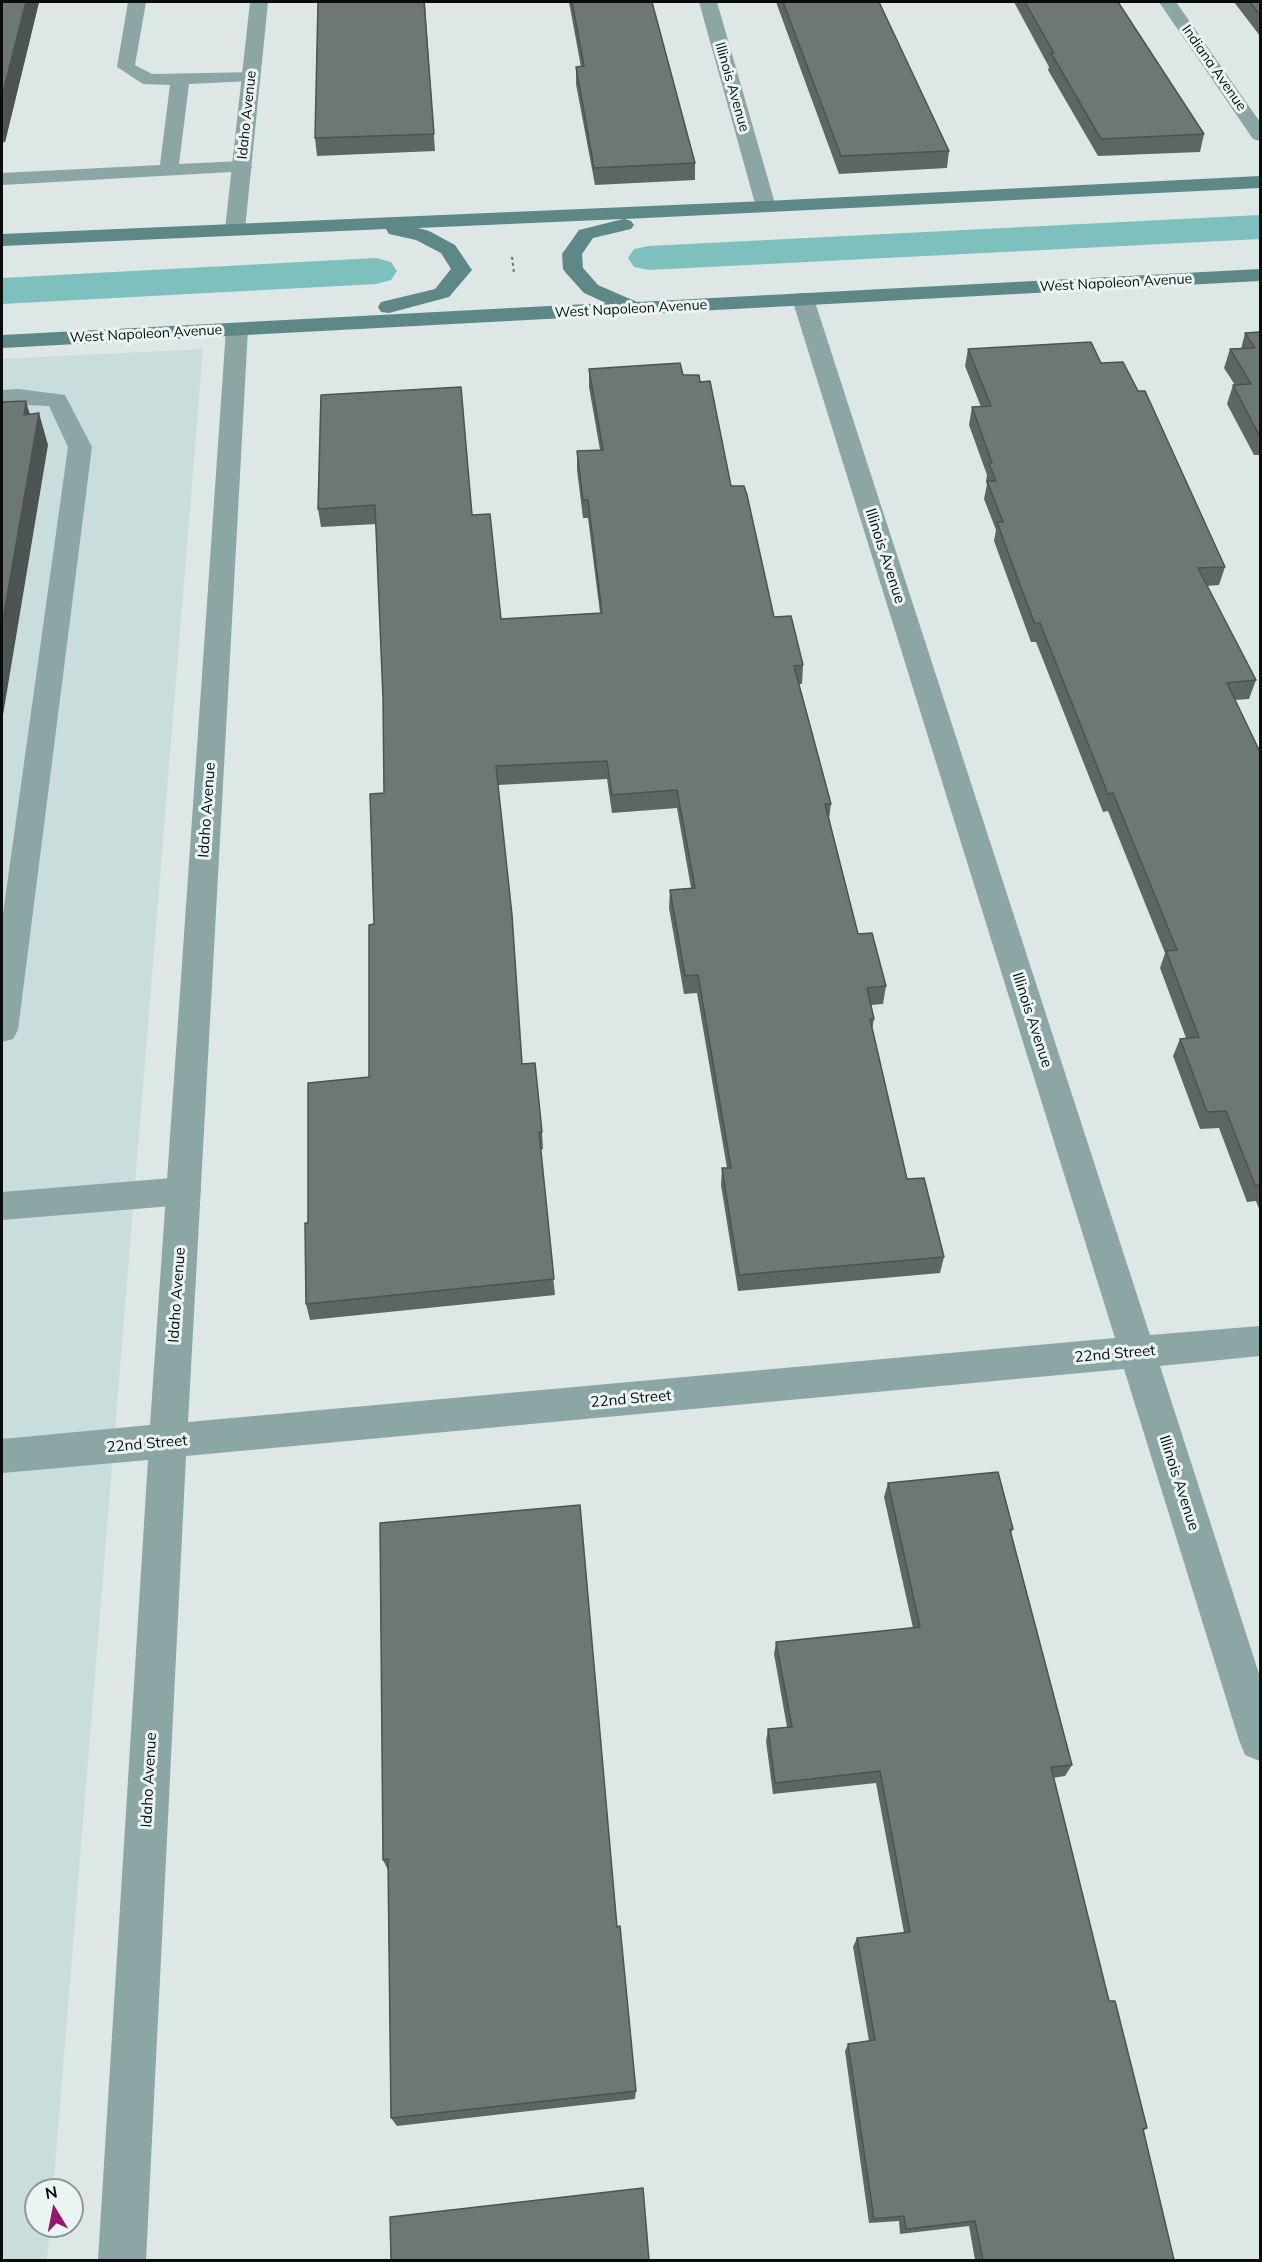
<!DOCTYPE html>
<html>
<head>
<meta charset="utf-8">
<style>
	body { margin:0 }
	#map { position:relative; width:1262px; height:2262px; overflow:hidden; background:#dce7e6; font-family:Mulish,sans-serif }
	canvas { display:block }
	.frame { position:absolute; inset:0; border:3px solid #090d0c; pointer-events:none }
	.north { position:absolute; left:24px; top:2178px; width:60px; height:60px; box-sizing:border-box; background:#e9f4f3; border:2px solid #8f9897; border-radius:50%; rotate:350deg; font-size:16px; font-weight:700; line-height:24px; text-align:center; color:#090d0c }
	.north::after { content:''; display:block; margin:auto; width:21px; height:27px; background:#951770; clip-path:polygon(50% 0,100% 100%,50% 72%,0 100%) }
</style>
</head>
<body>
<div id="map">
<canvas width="1262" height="2262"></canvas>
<div class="frame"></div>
<div class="north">N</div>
</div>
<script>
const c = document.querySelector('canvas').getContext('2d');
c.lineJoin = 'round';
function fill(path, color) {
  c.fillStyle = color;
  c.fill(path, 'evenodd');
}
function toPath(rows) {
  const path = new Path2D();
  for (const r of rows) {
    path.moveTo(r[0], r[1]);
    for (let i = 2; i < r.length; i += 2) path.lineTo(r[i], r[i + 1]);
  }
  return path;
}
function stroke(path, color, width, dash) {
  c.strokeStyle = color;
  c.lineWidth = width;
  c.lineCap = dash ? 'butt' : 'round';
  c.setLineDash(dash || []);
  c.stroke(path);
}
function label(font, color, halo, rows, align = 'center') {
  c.font = font + ' Mulish,sans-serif';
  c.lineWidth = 6;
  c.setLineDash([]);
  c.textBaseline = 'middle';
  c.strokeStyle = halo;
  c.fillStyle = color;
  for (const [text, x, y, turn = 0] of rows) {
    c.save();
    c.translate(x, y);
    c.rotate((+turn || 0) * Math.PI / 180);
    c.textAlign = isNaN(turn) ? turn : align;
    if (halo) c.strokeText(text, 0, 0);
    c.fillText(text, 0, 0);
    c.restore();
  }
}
fill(toPath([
	[203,349,53,2190,36,2190,36,2226,50,2226,47,2260,2,2260,2,359]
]), '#c9dddc');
fill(toPath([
	[1260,215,1260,239,649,270,634,267,628,258,634,249,649,246,1260,215],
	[376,258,391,262,397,271,391,280,376,284,2,304,2,278,376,258]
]), '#7dc0be');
stroke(toPath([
	[512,257,514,273]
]), '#6a7170', 2, [3, 3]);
fill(toPath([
	[128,2,146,2,135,65,152,74,257,72,260,76,257,80,251,81,189,84,179,164,242,161,249,163,252,167,249,171,2,185,2,173,160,165,170,85,143,84,117,67,128,2],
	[19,389,65,395,92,447,18,1030,13,1039,2,1042,2,921,68,447,49,406,2,404,2,390,19,389],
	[184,1177,196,1181,201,1191,196,1201,184,1205,2,1220,2,1192,184,1177]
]), '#8ba6a5');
fill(toPath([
	[250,2,268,2,245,229,242,233,235,235,228,233,225,229,250,2],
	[699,2,717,2,776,207,773,211,759,211,756,207,699,2],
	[1159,2,1176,2,1260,122,1260,141,1253,139,1159,2],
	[803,293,811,294,814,299,1150,1335,1260,1326,1260,1356,1160,1366,1260,1677,1260,1761,1245,1755,1239,1740,1124,1369,186,1456,146,2260,98,2260,148,1460,2,1473,2,1439,150,1425,226,329,229,324,237,323,245,324,248,329,188,1422,1115,1338,792,299,795,294,803,293]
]), '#8ba6a5');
fill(toPath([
	[1260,176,1260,188,625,219,631,221,634,225,631,229,593,238,582,254,583,268,598,285,637,302,1260,269,1260,281,2,348,2,335,606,303,584,293,566,273,563,269,562,254,579,230,623,219,418,228,429,231,455,245,472,270,449,297,389,313,381,312,378,307,381,302,435,289,451,269,441,253,416,240,389,234,386,229,2,246,2,234,766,201,1260,176]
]), '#5e8887');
fill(toPath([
	[2,2,39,2,5,142,2,143],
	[425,2,435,151,317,156,315,138],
	[569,2,652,2,695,163,695,180,595,185,576,84,576,67,581,67],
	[776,2,879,2,949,151,947,168,839,174],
	[1014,2,1118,2,1204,134,1200,152,1098,156,1048,70,1049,67],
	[1234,2,1260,2,1260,36],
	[1260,332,1260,455,1254,455,1227,404,1233,385,1235,385,1224,368,1230,349,1241,349,1245,333],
	[968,349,1101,363,1225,567,1219,585,1207,586,1256,680,1249,699,1235,700,1260,752,1260,1211,1256,1201,1247,1202,1219,1128,1200,1129,1173,1056,1180,1039,1186,1038,1160,968,1165,953,1108,811,1103,812,1036,642,1031,642,994,541,996,530,984,499,987,484,986,482,987,475,969,425,972,407,981,407,965,366],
	[589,369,683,375,731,486,774,617,803,665,802,684,799,684,831,804,829,819,858,934,886,986,883,1004,871,1005,874,1019,872,1030,907,1179,944,1257,940,1273,738,1291,721,1185,722,1168,727,1168,697,993,684,994,669,908,670,890,691,888,677,808,612,813,607,779,498,785,522,1064,542,1132,543,1149,540,1150,555,1295,310,1320,306,1304,308,1223,369,1077,374,924,384,793,383,698,376,524,321,527,318,509,321,395,472,515,501,619,600,613,588,518,583,518,577,470,577,451,600,450,589,387],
	[888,1483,1013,1529,1011,1533,1072,1765,1065,1776,1053,1778,1109,2001,1147,2128,1143,2131,1174,2260,975,2260,969,2226,900,2234,899,2221,869,2223,845,2051,848,2044,869,2041,853,1947,857,1938,904,1933,876,1783,773,1794,766,1741,768,1729,787,1727,774,1654,776,1642,913,1628,884,1497],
	[380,1523,617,1927,636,2091,635,2099,397,2126,391,2118,388,1870,383,1860]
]), '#5e6665');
fill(toPath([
	[26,2,39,2,5,142,2,129,2,96],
	[26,401,35,432,24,415],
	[39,413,48,445,2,721,2,625]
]), '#4c5353');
const building = toPath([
	[2,2,26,2,2,96,2,2],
	[318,2,424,2,434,134,315,138,318,2],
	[572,2,652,2,695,163,594,168,576,67,584,66,572,2],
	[783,2,879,2,949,151,841,156,783,2],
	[1025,2,1118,2,1204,134,1101,139,1051,53,1054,53,1025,2],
	[1250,2,1260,2,1260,15,1250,2],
	[1260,332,1260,437,1233,385,1251,384,1230,349,1255,348,1245,333,1260,332],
	[1091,342,1101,363,1123,362,1138,391,1145,391,1225,567,1198,568,1256,680,1227,683,1260,752,1260,1185,1255,1185,1226,1111,1207,1112,1180,1039,1199,1037,1166,951,1177,950,1113,793,1108,794,1040,623,1035,624,1023,593,997,522,1003,522,987,481,996,481,989,464,992,463,972,407,991,406,968,349,1091,342],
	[680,363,683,375,699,375,700,382,710,381,731,486,744,486,747,495,774,617,791,616,803,665,794,666,831,804,825,804,858,934,872,933,886,986,867,988,874,1019,870,1019,907,1179,924,1178,944,1257,739,1275,722,1168,731,1168,698,975,685,976,670,890,695,888,677,790,612,795,607,761,496,766,512,915,522,1064,535,1063,542,1132,539,1132,554,1279,306,1304,305,1223,308,1223,308,1083,369,1077,369,925,374,924,370,794,384,793,383,698,375,505,318,509,321,395,461,387,472,515,490,514,501,619,602,613,588,500,583,500,577,451,603,450,589,369,680,363],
	[26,401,24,415,39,413,2,625,2,402,26,401],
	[998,1472,1013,1529,1010,1530,1072,1765,1051,1767,1109,2001,1115,2001,1147,2128,1143,2129,1174,2260,983,2260,975,2221,906,2229,904,2216,874,2219,848,2044,875,2040,857,1938,910,1932,880,1771,775,1783,768,1729,792,1727,776,1642,920,1627,888,1483,998,1472],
	[580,1505,617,1927,620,1926,636,2091,391,2118,388,1859,383,1860,380,1523,580,1505],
	[643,2188,649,2260,391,2260,390,2217,643,2188]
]);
fill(building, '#6d7776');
stroke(building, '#4c5353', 1.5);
label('14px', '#090d0c', '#e9f4f3', [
	["Indiana Avenue",1214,68,55],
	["Illinois Avenue",732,87,74],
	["Idaho Avenue",247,115,-84],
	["West Napoleon Avenue",1116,283,-3],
	["West Napoleon Avenue",631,309,-3],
	["West Napoleon Avenue",146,334,-3]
]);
label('15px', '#090d0c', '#e9f4f3', [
	["Illinois Avenue",885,556,72],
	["Idaho Avenue",207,810,-86],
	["Illinois Avenue",1032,1020,72],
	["Idaho Avenue",177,1295,-86],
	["22nd Street",1115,1354,-5],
	["22nd Street",631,1399,-5],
	["22nd Street",147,1444,-5],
	["Illinois Avenue",1179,1483,72],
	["Idaho Avenue",149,1780,-87]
]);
</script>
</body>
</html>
